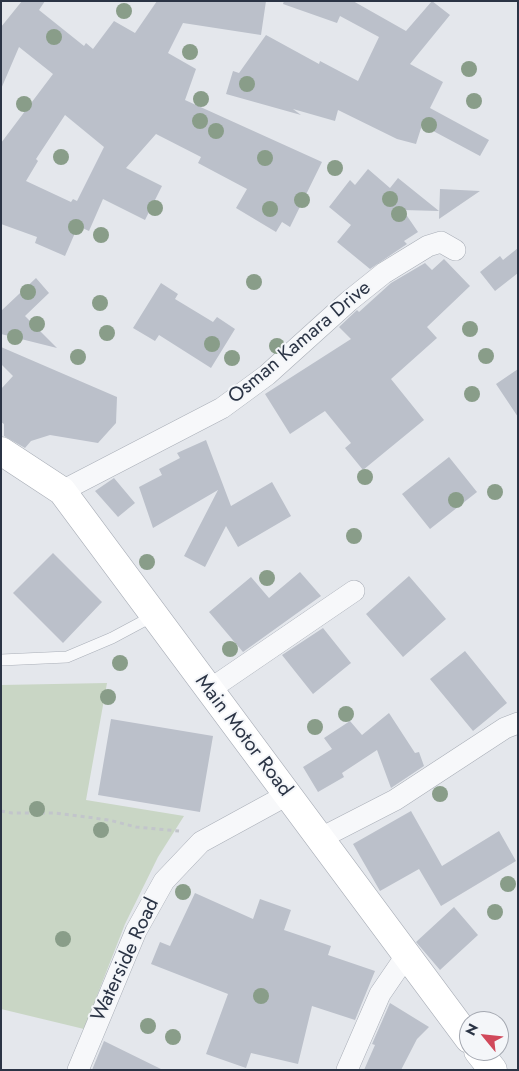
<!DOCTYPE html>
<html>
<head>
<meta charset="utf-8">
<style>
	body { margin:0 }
	#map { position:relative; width:519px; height:1071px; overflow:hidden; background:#e4e7ec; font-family:Jost,sans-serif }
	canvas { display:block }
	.frame { position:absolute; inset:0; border:2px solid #2b3445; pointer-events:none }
	.north { position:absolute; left:459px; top:1011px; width:50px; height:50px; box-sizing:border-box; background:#f4f6f9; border:1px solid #a4a8b1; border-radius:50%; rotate:298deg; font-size:14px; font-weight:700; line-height:20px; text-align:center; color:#2b3445 }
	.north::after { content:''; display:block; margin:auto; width:18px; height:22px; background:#d1495b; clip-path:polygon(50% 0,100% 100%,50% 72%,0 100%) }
</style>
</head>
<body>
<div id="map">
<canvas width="519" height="1071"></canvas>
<div class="frame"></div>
<div class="north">N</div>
</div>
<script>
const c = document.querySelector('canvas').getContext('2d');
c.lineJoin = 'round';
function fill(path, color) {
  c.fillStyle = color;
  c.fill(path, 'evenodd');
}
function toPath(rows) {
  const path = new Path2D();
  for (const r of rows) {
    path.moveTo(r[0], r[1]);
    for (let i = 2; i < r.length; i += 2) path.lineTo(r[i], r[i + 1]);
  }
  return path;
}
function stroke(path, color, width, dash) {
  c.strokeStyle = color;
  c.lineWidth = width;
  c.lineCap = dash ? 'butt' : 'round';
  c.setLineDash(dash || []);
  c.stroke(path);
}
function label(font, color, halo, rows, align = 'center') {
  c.font = font + ' Jost,sans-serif';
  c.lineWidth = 4;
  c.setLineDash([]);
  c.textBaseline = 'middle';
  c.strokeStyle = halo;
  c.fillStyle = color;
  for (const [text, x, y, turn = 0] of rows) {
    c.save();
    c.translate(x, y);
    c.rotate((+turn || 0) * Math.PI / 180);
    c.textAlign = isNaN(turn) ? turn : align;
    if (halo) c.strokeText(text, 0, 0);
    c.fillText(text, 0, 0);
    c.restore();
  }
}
fill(toPath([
	[107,683,86,800,184,816,158,857,125,924,84,1029,1,1009,1,685]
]), '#c9d6c5');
fill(toPath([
	[22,1,45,1,39,10,84,46,86,43,93,49,114,21,135,33,157,1,266,1,261,35,183,23,168,53,196,69,185,100,322,162,290,227,282,222,276,232,236,208,247,189,198,163,201,157,156,134,126,168,162,186,145,220,103,199,89,231,78,226,65,256,35,243,37,237,1,224,1,143,53,74,19,47,1,89,1,27],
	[65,115,104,147,77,201,73,199,71,202,26,181,38,161,36,159],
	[284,1,353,1,406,31,432,1,450,15,410,64,443,82,430,108,489,140,480,156,422,125,416,144,397,139,338,110,335,121,293,109,301,115,226,94,233,71,239,73,266,35,319,64,320,61,358,81,379,37,340,16,337,23,283,4],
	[368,169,390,188,398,178,439,211,403,210,418,232,404,241,407,244,370,269,337,242,351,225,329,207,350,180,355,185],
	[440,189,480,191,439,219],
	[518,248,518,273,495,291,480,272,500,256,503,260],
	[444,259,470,286,427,327,437,338,391,379,424,420,363,470,345,448,351,443,325,411,290,434,265,394,351,339,339,327,357,310,359,312,391,283,425,263,432,270],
	[36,278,49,293,25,316,57,348,1,334,1,311],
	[161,283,178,294,175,299,213,322,217,317,235,329,211,368,159,335,155,341,133,328],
	[1,347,117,397,116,423,98,443,50,435,31,441,25,448,4,436,4,424,1,422,1,389,13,376,1,364],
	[518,369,518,417,496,384],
	[206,440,231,506,272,482,291,516,238,547,226,526,205,567,184,556,218,490,153,528,139,487,162,475,159,469,180,458,177,453],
	[449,457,477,492,430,529,402,494],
	[114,478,135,503,118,517,95,491],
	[53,553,102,602,63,643,13,593],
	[300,572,321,596,243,652,209,612,251,577,269,598],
	[409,576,446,619,403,657,366,614],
	[323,628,351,663,313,694,282,655],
	[465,651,507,703,473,731,430,679],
	[389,713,415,753,419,752,424,766,391,788,377,750,342,773,344,777,318,792,303,767,332,749,324,738,350,721,362,735],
	[111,719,213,736,200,812,98,795],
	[411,811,442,866,499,831,516,861,441,906,419,869,380,891,353,844],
	[195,893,253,919,260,899,291,910,284,930,331,946,328,955,375,971,355,1020,312,1006,298,1064,251,1053,246,1068,206,1054,228,994,151,964,160,942,170,946],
	[454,907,478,935,440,970,416,942],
	[390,1003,429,1027,417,1039,401,1070,364,1070,375,1045,372,1044],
	[104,1041,163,1070,92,1070]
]), '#bbc0ca');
const lane = toPath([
	[1,660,67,657,112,638,155,615]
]);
const street = toPath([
	[62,491,222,408,267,375,349,301,384,273,428,246,441,242,455,250],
	[209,690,354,591],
	[319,839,395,800,505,728,518,723],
	[78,1070,136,931,164,881,201,842,287,795],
	[347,1070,380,994,406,956]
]);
const secondary = toPath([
	[1,451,62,491,469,1039],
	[478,1051,493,1070]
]);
stroke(lane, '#a9aeb7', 12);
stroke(street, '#a9aeb7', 22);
stroke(secondary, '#a9aeb7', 29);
stroke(toPath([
	[1,811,12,813,55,813,109,820,136,827,179,831]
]), '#c2c5cb', 3, [4, 4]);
stroke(lane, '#f7f8fa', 11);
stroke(street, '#f7f8fa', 21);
stroke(secondary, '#fff', 28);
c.fillStyle = '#899d89';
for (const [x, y] of [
	[124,11],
	[54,37],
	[190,52],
	[469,69],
	[247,84],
	[201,99],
	[474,101],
	[24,104],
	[200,121],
	[429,125],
	[216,131],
	[61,157],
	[265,158],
	[335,168],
	[390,199],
	[302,200],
	[155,208],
	[270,209],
	[399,214],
	[76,227],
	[101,235],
	[254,282],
	[28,292],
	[100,303],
	[37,324],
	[470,329],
	[107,333],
	[15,337],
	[212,344],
	[277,346],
	[486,356],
	[78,357],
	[232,358],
	[472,394],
	[365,477],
	[495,492],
	[456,500],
	[354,536],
	[147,562],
	[267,578],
	[230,649],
	[120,663],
	[108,697],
	[346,714],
	[315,727],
	[440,794],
	[37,809],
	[101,830],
	[508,884],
	[183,892],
	[495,912],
	[63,939],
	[261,996],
	[148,1026],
	[173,1037]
]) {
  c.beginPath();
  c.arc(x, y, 8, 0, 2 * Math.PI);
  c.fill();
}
label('20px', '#2b3445', '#f4f6f9', [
	["Osman Kamara Drive",300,343,-40],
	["Main Motor Road",243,736,53],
	["Waterside Road",126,960,-65]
]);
</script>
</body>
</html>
